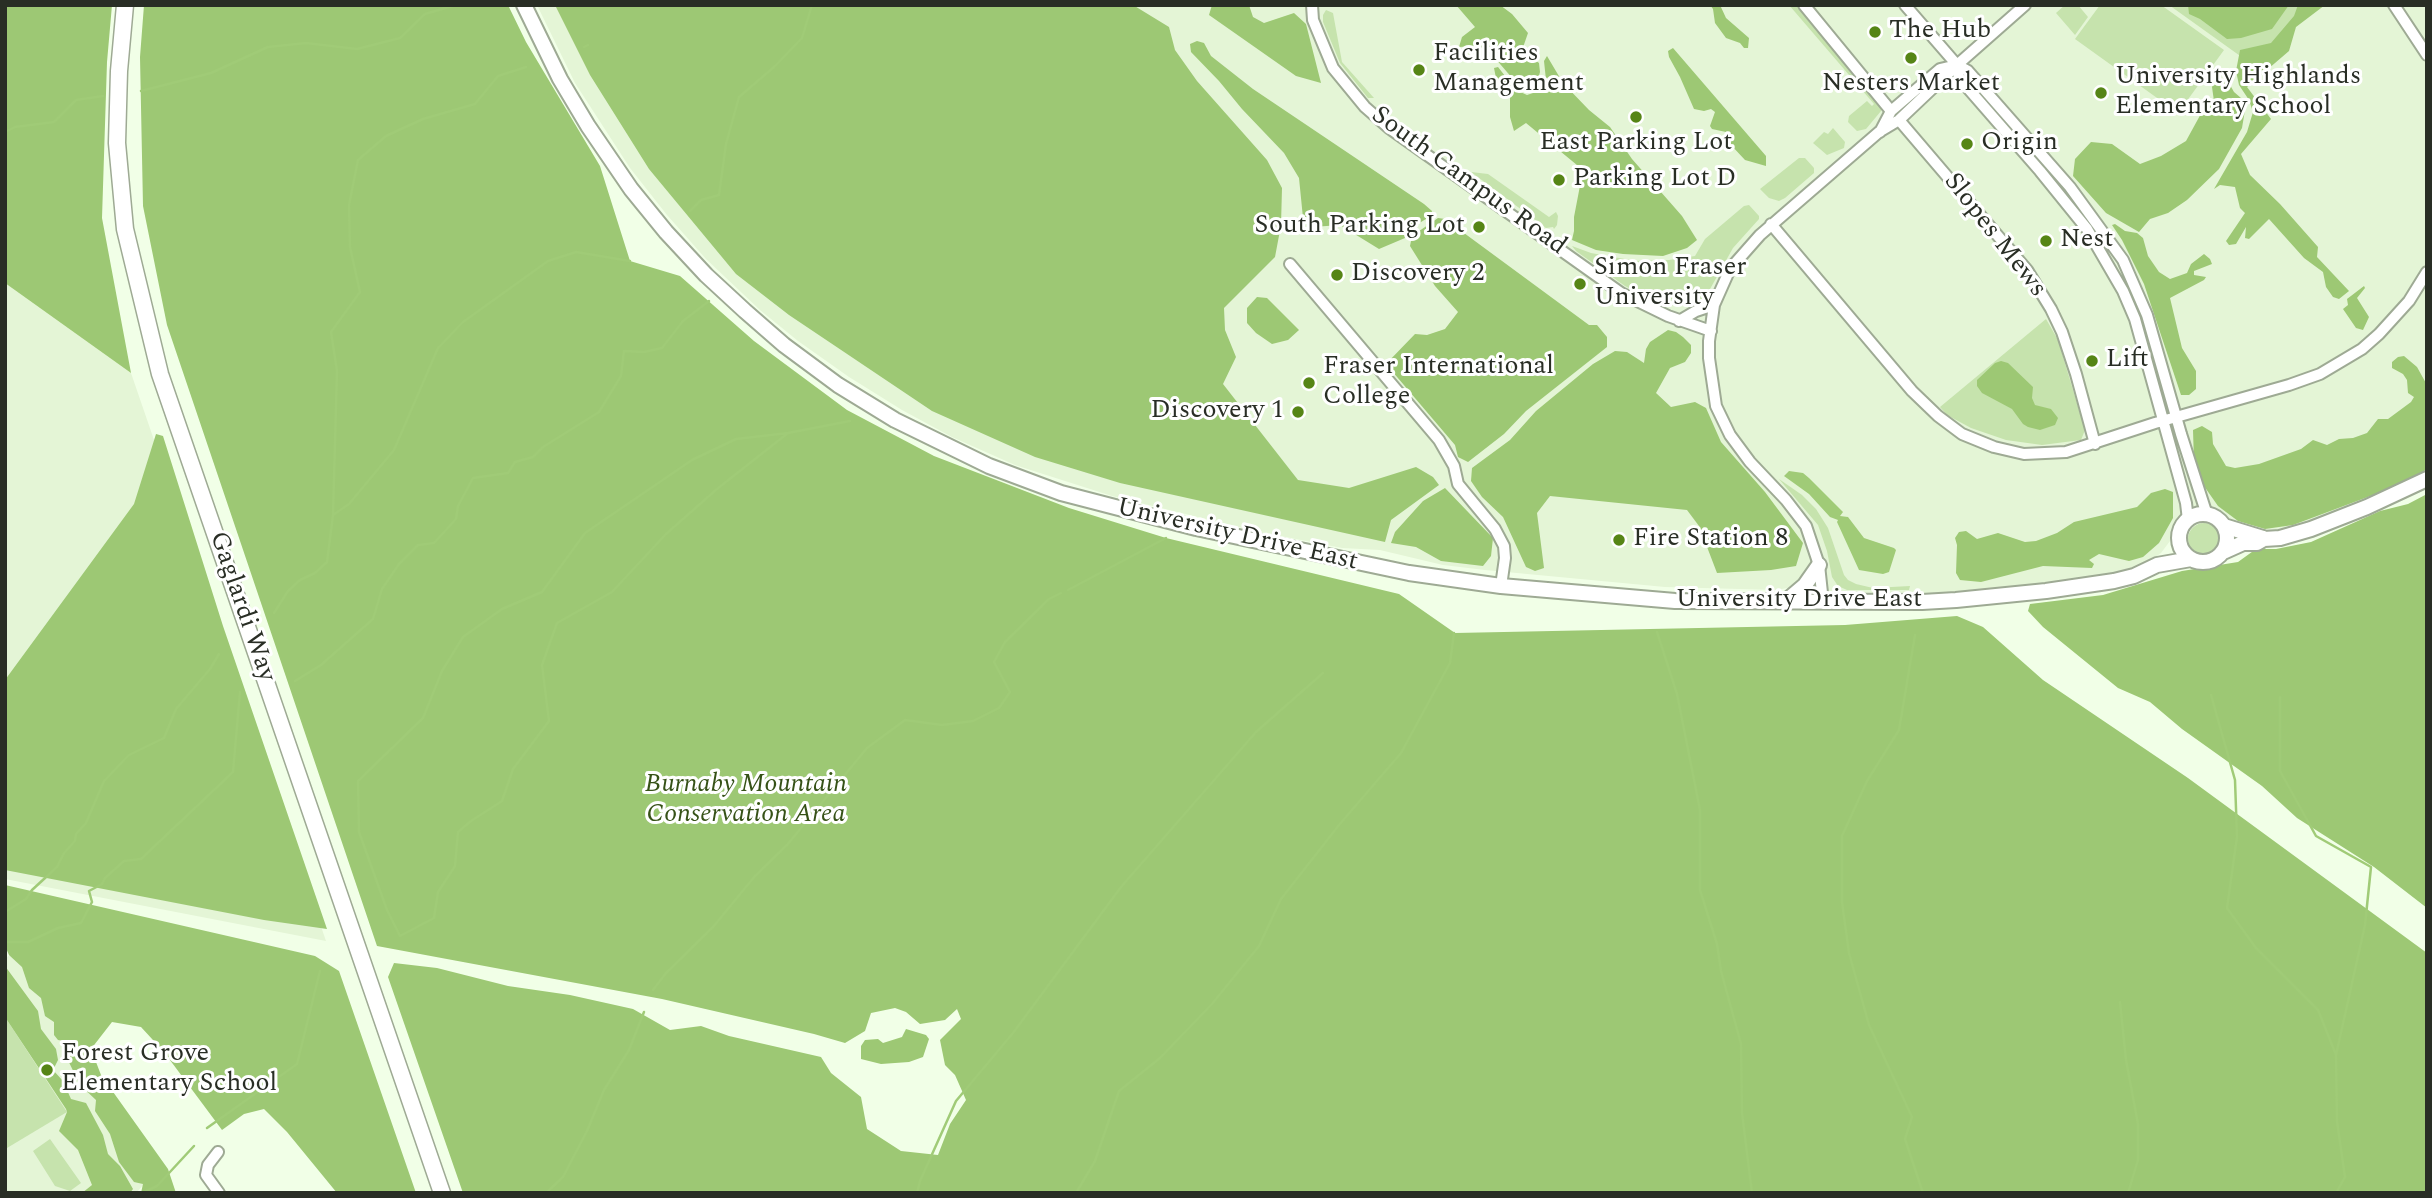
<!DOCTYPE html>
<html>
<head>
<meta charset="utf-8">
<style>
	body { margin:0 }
	#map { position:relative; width:2432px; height:1198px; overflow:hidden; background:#f1ffe7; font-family:Spectral,serif }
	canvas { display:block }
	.frame { position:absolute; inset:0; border:7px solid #292e25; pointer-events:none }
</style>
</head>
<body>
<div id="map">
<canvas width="2432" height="1198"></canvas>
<div class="frame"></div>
</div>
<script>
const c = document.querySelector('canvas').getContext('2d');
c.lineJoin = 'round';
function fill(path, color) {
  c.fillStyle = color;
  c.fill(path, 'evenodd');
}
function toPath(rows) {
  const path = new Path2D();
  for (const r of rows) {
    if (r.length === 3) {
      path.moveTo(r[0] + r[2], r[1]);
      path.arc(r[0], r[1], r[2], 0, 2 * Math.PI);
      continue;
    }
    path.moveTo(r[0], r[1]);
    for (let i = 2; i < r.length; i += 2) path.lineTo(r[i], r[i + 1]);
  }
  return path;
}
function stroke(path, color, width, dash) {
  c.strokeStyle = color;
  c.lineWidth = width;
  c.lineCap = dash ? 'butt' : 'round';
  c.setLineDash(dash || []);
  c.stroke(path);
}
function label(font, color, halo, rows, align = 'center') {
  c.font = font + ' Spectral,serif';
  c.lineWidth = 6;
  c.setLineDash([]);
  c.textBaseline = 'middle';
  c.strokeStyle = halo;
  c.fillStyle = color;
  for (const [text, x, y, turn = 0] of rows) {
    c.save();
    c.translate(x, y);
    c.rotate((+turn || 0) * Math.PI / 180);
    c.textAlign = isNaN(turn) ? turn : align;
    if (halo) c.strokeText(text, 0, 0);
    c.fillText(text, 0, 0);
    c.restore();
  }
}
fill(toPath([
	[537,5,2427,5,2427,472,2399,488,2290,529,2269,532,2253,531,2230,523,2207,505,2183,512,2173,537,2161,553,2148,562,2121,574,2062,584,1925,595,1805,593,1797,586,1777,590,1665,587,1485,570,1443,565,1380,550,1342,548,1255,531,1112,496,1015,465,952,437,902,410,849,377,798,341,760,310,706,259,667,215,630,168,575,83],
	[5,283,131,373,326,941,5,879],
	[23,943,147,1181,136,1193,5,1193,5,959]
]), '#e4f5d6');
fill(toPath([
	[1789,5,1799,5,1880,101,1881,111,1866,129,1857,131,1848,122,1849,116,1867,101,1872,106,1874,104],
	[2065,5,2078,5,2088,17,2075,35,2056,13],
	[2100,5,2161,5,2224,50,2178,113,2075,39],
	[2169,5,2318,5,2250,63],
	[1326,10,1333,13,1342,62,1374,98,1368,98,1340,63,1323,22,1323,15],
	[1833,128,1845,142,1844,148,1827,155,1813,143,1824,132,1828,134],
	[1799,158,1805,158,1814,168,1814,173,1785,198,1779,201,1769,198,1760,189],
	[1471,172,1488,174,1549,217,1556,212,1558,216,1557,225,1554,229,1553,227,1546,228],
	[1749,205,1759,216,1759,219,1733,248,1705,298,1699,303,1690,306,1670,306,1650,299,1625,286,1576,251,1572,246,1591,253,1636,261,1669,260,1695,256,1705,239,1744,206],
	[2046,319,2058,340,2085,430,2081,440,2042,445,2006,440,1971,428,1947,415,1940,407],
	[1779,479,1802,495,1816,509,1828,528,1844,575,1848,580,1856,584,1873,588,1910,586,1909,590,1847,590,1838,586,1832,577,1827,551,1818,525],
	[2204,539,16],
	[5,1017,67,1112,7,1148,5,1146],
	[50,1139,81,1183,70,1191,55,1186,33,1151]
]), '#c6e3ad');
fill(toPath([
	[5,5,112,5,107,62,102,218,131,373,5,283],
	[144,5,508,5,526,42,600,166,630,261,680,276,754,341,847,410,934,456,1069,508,1166,538,1399,594,1455,633,1845,625,1957,616,1983,627,2043,680,2188,778,2427,953,2427,1193,463,1193,388,977,394,963,437,968,508,986,570,995,633,1009,670,1030,701,1026,729,1036,821,1057,831,1073,861,1097,867,1129,901,1151,938,1155,950,1124,966,1100,955,1075,945,1065,940,1040,961,1019,957,1009,945,1020,920,1024,906,1012,895,1008,871,1013,865,1031,845,1043,814,1034,662,999,377,946,167,325,143,206,140,57],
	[555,5,1133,5,1169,27,1175,50,1197,81,1267,160,1282,188,1281,225,1275,257,1224,308,1225,330,1236,357,1223,384,1298,480,1349,488,1416,467,1433,477,1439,485,1391,520,1385,542,1120,483,1035,457,932,411,789,315,736,274,649,169,590,75],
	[1212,5,1249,5,1253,17,1264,23,1294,13,1306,24,1321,83,1296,76,1209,15],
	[1456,5,1500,5,1512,14,1528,33,1520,56,1530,56,1539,63,1540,72,1537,83,1526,87,1513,79,1488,50,1475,46,1459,47,1462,37,1475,27],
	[1710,5,1720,5,1726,18,1749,38,1748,48,1744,48,1740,43,1726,38,1715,23,1713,9],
	[2188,5,2289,5,2272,29,2241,38,2227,39,2200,19,2189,14],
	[2298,5,2325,5,2296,27,2289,51,2247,87,2271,119,2241,154,2250,175,2280,204,2318,247,2317,257,2349,291,2339,299,2333,297,2326,287,2323,272,2304,258,2269,219,2249,239,2245,238,2246,227,2236,244,2229,245,2226,241,2245,213,2240,208,2235,187,2220,185,2214,189,2247,132,2253,112,2249,100,2239,85,2236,71,2240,50,2271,43,2294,16],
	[1197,41,1204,43,1211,56,1253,89,1424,204,1432,211,1431,216,1416,225,1405,238,1379,249,1340,225,1313,227,1303,218,1299,178,1284,153,1242,109,1219,81,1191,52,1190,44],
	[1673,48,1766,156,1766,166,1745,160,1731,145,1726,132,1712,129,1710,126,1715,112,1711,109,1704,111,1694,109,1680,77,1669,57,1668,51],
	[1547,56,1563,83,1589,110,1610,127,1632,159,1682,216,1697,240,1687,248,1663,256,1623,254,1596,250,1572,240,1574,231,1574,217,1583,170,1526,123,1514,131,1510,117,1510,93,1496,78,1494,68,1498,67,1516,90,1527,95,1542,90,1546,80,1544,61],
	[2217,78,2226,78,2234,92,2241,98,2245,110,2242,128,2219,169,2187,200,2168,213,2150,219,2139,232,2106,213,2073,176,2075,159,2091,142,2112,144,2140,164,2161,156,2186,141,2203,110,2214,101,2212,87],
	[1438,218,1445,219,1589,325,1597,325,1607,337,1607,347,1526,411,1504,434,1468,462,1458,457,1455,445,1386,364,1415,334,1427,335,1445,329,1458,312,1435,286,1410,246,1412,236],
	[2115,224,2125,231,2137,233,2143,238,2148,256,2159,272,2170,279,2187,273,2191,264,2204,254,2210,259,2212,264,2194,271,2194,275,2206,277,2204,280,2170,298,2182,348,2196,371,2196,389,2189,395,2181,395,2144,284,2122,240,2112,225],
	[2364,286,2365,288,2357,298,2369,317,2363,330,2356,328,2343,309,2348,305,2347,299],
	[1257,297,1267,298,1299,330,1288,340,1272,344,1256,333,1247,323,1247,308],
	[1668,330,1676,332,1683,337,1691,345,1691,353,1685,362,1670,368,1656,393,1671,407,1695,402,1706,408,1721,442,1765,492,1803,543,1796,566,1771,570,1717,573,1699,526,1687,510,1550,496,1537,513,1544,568,1535,571,1526,567,1503,517,1482,497,1471,481,1472,468,1510,440,1536,411,1593,364,1615,351,1627,352,1644,363,1646,349,1650,342],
	[2404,356,2417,367,2427,385,2427,469,2405,483,2293,525,2265,529,2238,521,2218,506,2204,486,2194,462,2193,430,2202,426,2212,432,2213,444,2226,466,2235,468,2259,464,2301,449,2313,440,2327,445,2339,439,2353,438,2367,433,2378,419,2388,419,2411,402,2414,397,2408,393,2407,380,2403,374,2392,368,2392,362,2398,357],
	[2001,361,2008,363,2033,387,2032,398,2035,405,2051,409,2058,418,2055,425,2040,430,2028,427,2023,424,2012,409,1982,393,1977,386,1977,380,1995,363],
	[156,434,163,436,223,626,327,929,264,920,5,870,5,680,134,504],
	[1445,488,1493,538,1491,556,1483,566,1441,561,1416,547,1391,543,1395,532,1423,501],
	[2165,489,2173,492,2173,518,2159,543,2143,557,2129,561,2099,554,2089,560,2094,564,2092,568,2043,566,1981,582,1960,580,1956,573,1957,545,1955,538,1959,532,1966,531,1977,539,1998,533,2025,542,2036,541,2057,533,2074,522,2137,507,2151,493],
	[2427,494,2427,908,2374,867,2297,818,2262,786,2182,729,2150,702,2118,688,2043,627,2028,611,2030,604,2103,595,2182,571,2238,562,2256,549,2276,549,2311,542,2380,511,2408,504],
	[5,885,315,956,339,971,416,1193,337,1193,287,1132,264,1109,244,1114,222,1130,164,1052,141,1027,112,1022,91,1049,101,1075,168,1169,176,1193,141,1193,143,1184,134,1182,119,1162,110,1134,95,1111,96,1100,80,1085,63,1050,64,1041,58,1040,54,1035,54,1022,45,1016,41,998,29,988,22,967,9,955,5,946],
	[5,966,38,1011,41,1029,56,1049,58,1060,53,1070,63,1081,71,1099,86,1103,103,1135,108,1154,120,1166,133,1189,130,1193,82,1193,92,1185,78,1150,59,1131,67,1112,66,1109,5,1017],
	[906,1029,926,1035,929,1039,923,1057,909,1062,881,1064,861,1059,861,1046,865,1040,878,1039,883,1043,902,1037]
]), '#9dc874');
fill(toPath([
	[1789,471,1803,473,1809,478,1843,512,1840,516,1848,517,1864,538,1894,548,1896,550,1889,572,1883,574,1859,570,1837,522,1838,520,1830,517,1809,494,1784,476]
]), '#a0cb77');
stroke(toPath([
	[584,47,588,45],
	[141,91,211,73,268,47,306,43,357,49,400,38,425,14,456,5],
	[5,132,15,127,54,122,76,100,103,96],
	[690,211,701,200,719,195,726,144,739,97,774,67,802,38,812,5],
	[788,433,717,489,666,534,612,592,557,623,542,665,549,721,513,769,502,801,471,821,458,832,455,866,438,892,434,918,400,936,387,910,359,832,358,781,423,718,442,671,463,637,502,609,542,592,585,533,692,460,736,439,788,433,850,421],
	[333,515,337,371,331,332,360,292,350,247,349,205,358,160,386,136,423,119,475,104,498,76,526,67],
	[1068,590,1166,538],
	[274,613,288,591,300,580,315,573,327,562,333,515,349,504,394,450,438,348,463,322,548,261,576,252,630,261],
	[1657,632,1677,694,1700,810,1700,890,1717,944,1721,971,1741,1044,1742,1113,1752,1193],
	[1915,635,1899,730,1867,781,1842,836,1842,902,1849,953,1869,1025,1912,1117,1905,1139,1923,1193],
	[295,681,321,665,373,619,382,589,399,564,418,545,434,543,456,519,458,506,473,478,508,473,515,462,533,457,543,447,599,412,621,376,624,351,644,352,662,348,683,321,709,301],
	[2211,695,2235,780,2237,837,2227,908,2256,948,2318,1010,2336,1055,2337,1121,2345,1177,2336,1193],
	[2280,697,2280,771,2316,836,2371,867,2365,925,2336,1055],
	[5,912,26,899,32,890,57,867,64,853,75,841,76,834,86,823,104,781,129,755,164,738,176,709,210,669,219,654],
	[5,942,28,942,58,928,81,923,92,902,89,891,102,884,105,878,124,861,141,859,233,772,240,692],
	[653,990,666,973,713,927,755,876,787,845,867,748,905,720,942,725,973,721,999,708,1010,692,994,662,1005,642,1049,599,1061,593],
	[2120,1002,2126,1060,2138,1124,2138,1160,2128,1193],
	[207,1128,297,1064,320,971],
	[142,1193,157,1186,194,1146],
	[546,1193,563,1177,587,1131,604,1090,629,1050,644,1012],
	[917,1193,920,1181,956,1101,1013,1033,1121,887,1256,732,1323,673],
	[1076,1193,1095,1161,1119,1091,1160,1058,1212,1004,1259,946,1281,899,1339,825,1401,753,1450,663,1454,633]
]), '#a0cb77', 2.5);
const minor = toPath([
	[1312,5,1313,20,1333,68,1365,107,1389,128,1621,293,1668,316,1711,331],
	[1804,5,1891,111],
	[1905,5,1957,65,1968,71,2070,187,2123,260,2147,315,2181,434,2207,515],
	[2394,5,2427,55],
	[1957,65,1959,78,2040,171,2087,229,2123,291,2135,319,2186,503,2188,520],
	[1899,120,2027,270,2051,309,2062,332,2076,374,2095,444],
	[1880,132,1891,111,1940,69,1957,65],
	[1771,224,1912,391,1938,416,1962,434,1994,447,2024,454,2066,452,2155,423,2289,385,2320,374,2362,349,2379,334,2409,301,2427,272],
	[1290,264,1439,440,1454,466,1458,484,1495,529,1504,546,1505,558,1501,586],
	[1679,321,1696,311,1714,305],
	[1823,602,1819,565,1806,526,1786,500,1750,462,1730,435,1716,406,1709,358,1709,341,1714,305,1730,269,1760,235,1879,132,1899,120,1957,65,2025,5],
	[218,1152,208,1165,206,1175,219,1193]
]);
const tertiary = toPath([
	[524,5,560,79,588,126,631,189,666,232,706,275,745,311,784,345,838,385,895,420,989,466,1061,493,1196,528,1409,573,1501,586,1675,601,1922,602,1956,600,2046,591,2114,581,2134,576,2157,565,2191,559],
	[2203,538,24],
	[2224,526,2263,538],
	[2223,552,2243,543,2257,543,2264,539,2280,538,2311,529,2367,507,2427,479],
	[1785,602,1805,585,1819,565]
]);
const secondary = toPath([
	[125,5,119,71,117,143,125,229,160,374,442,1193]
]);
stroke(minor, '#9eaa94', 14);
stroke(tertiary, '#9eaa94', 18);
stroke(secondary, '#9eaa94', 19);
stroke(minor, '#fff', 10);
stroke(tertiary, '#fff', 14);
stroke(secondary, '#fff', 16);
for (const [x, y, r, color] of [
	[1875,32,7,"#568516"],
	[1911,58,7,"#568516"],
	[1419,70,7,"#568516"],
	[2101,93,7,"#568516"],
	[1636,117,7,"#568516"],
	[1967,144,7,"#568516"],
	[1559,180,7,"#568516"],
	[1479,227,7,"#568516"],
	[2046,241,7,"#568516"],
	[1337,275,7,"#568516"],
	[1580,284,7,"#568516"],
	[2092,361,7,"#568516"],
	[1309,383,7,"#568516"],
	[1298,412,7,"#568516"],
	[1619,540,7,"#568516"],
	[47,1070,7,"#568516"]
]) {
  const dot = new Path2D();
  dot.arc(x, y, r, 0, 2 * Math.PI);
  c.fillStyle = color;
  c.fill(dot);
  stroke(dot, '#fff', 2.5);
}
label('26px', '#292e25', '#fff', [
	["The Hub",1889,32],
	["Facilities",1433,55],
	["Management",1433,85],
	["University Highlands",2115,78],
	["Elementary School",2115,108],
	["Nesters Market",1911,85,"center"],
	["East Parking Lot",1636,144,"center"],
	["Origin",1981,144],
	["Parking Lot D",1573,180],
	["South Parking Lot",1465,227,"right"],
	["Nest",2060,241],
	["Simon Fraser",1594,269],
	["University",1594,299],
	["Discovery 2",1351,275],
	["Lift",2106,361],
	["Fraser International",1323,368],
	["College",1323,398],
	["Discovery 1",1284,412,"right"],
	["Fire Station 8",1633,540],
	["Forest Grove",61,1055],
	["Elementary School",61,1085]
], 'left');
label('26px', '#292e25', '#fff', [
	["South Campus Road",1468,182,36],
	["Slopes Mews",1994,236,52],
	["University Drive East",1237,536,13],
	["University Drive East",1799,601],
	["Gaglardi Way",241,607,71]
]);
label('italic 26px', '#365217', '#fff', [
	["Burnaby Mountain",746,786],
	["Conservation Area",746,816]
]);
</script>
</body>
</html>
